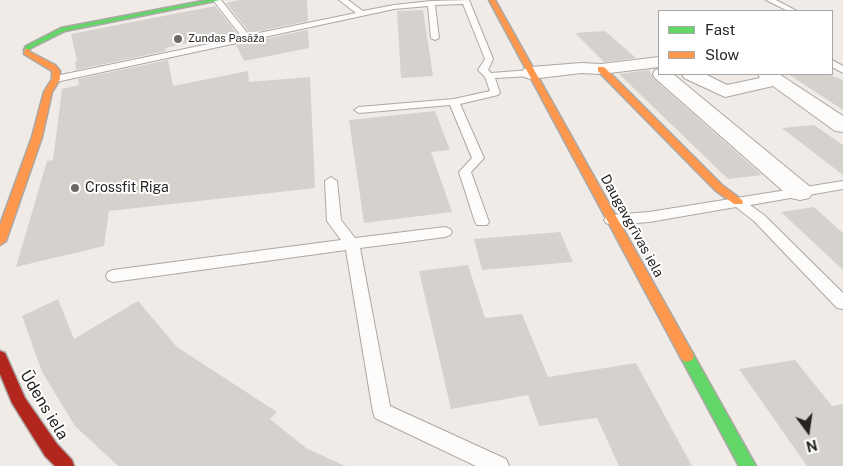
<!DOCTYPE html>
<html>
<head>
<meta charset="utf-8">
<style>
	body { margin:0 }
	#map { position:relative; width:843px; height:466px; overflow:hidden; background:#f0ebe6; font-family:"Public Sans",sans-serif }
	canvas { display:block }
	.legend { position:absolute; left:658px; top:10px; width:175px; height:65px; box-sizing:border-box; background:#fff; border:1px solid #a9a7a6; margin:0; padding:6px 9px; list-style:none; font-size:15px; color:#272421 }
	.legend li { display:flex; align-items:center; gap:10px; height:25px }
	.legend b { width:25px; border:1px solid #a9a7a6 }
	.north { position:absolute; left:783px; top:406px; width:50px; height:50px; -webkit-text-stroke:4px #fff; paint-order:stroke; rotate:166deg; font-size:14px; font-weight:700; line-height:20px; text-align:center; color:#272421 }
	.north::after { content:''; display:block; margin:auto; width:18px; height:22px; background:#272421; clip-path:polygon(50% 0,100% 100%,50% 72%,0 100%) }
</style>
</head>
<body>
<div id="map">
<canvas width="843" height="466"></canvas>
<ul class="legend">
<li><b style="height:6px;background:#63d668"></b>Fast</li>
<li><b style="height:6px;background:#ff974d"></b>Slow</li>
</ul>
<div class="north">N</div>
</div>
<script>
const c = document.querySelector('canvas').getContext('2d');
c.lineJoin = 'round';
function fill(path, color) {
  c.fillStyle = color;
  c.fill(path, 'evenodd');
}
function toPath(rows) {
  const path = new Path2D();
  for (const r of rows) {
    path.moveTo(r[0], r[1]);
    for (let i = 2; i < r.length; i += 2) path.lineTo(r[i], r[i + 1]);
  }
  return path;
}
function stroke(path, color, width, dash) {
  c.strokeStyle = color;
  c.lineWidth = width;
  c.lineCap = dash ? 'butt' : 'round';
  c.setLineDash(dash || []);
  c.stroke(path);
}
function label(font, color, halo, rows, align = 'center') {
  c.font = font + ' "Public Sans",sans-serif';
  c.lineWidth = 4;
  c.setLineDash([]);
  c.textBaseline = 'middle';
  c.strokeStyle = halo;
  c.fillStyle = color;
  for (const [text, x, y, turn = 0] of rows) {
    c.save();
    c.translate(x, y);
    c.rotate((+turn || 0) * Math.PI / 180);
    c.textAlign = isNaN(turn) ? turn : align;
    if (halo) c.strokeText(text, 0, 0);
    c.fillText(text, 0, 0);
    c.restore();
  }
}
fill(toPath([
	[239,0,307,0,308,21,250,33,226,3],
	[215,6,239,36,231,37,229,34,165,48,166,51,76,70,75,62,77,61,71,34],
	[423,10,433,76,401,78,397,11],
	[308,30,309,48,244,61,236,45],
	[605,31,636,58,604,62,575,33],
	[168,60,173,86,248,71,249,82,310,77,315,188,109,211,104,246,16,267,47,161,53,160,62,89,79,85,78,79],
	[649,70,654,79,762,175,728,179,619,74],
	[788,74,828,74,843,80,843,110],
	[435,111,450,150,431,152,452,212,364,223,349,120],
	[814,125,843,145,843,175,782,128],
	[814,207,843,233,843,270,781,212],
	[560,232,573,262,482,270,474,239],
	[468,265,485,318,522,314,548,377,636,363,692,466,619,466,597,418,539,426,528,395,451,409,419,271],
	[58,299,74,339,138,301,177,347,277,412,270,419,306,448,345,466,118,466,75,426,42,372,22,316],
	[795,360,832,406,843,404,843,466,807,466,739,369]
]), '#d5d2ce');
const lane = toPath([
	[213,0,221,0,249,35,356,13,339,0,348,0,363,11,394,5,431,1,469,0,493,59,488,70,491,73,531,70,536,73,531,76,495,78,500,93,498,95,460,104,484,158,471,172,489,222,487,225,477,225,475,222,459,172,472,158,450,105,359,113,354,110,359,107,454,99,490,91,485,77,478,70,485,59,463,4,435,5,439,38,435,40,431,38,428,6,394,9,56,82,51,79,56,76,242,37,213,0],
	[766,0,776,0,797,11,788,11,766,0],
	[832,60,843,66,843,73,832,67,832,60],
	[331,177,337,181,341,220,355,238,445,227,450,229,452,232,450,235,445,237,360,248,390,406,506,459,509,466,476,466,375,418,373,412,346,250,113,282,108,280,106,276,108,272,113,270,341,240,327,221,325,181,331,177],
	[843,181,843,189,750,205,764,215,843,293,843,309,837,308,754,221,736,207,649,222,611,225,606,223,604,220,606,217,611,215,649,212,843,181]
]);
const street = toPath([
	[659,57,659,67,601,74,581,73,531,79,524,77,522,73,524,69,531,67,581,63,601,64,659,57],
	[659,69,659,74,673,74,809,186,813,192,809,198,800,200,791,198,655,78,653,74,655,70,659,69],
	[682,74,705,74,727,85,760,78,758,74,779,74,843,116,843,132,835,131,773,86,725,97,684,78,682,74]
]);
const fast = toPath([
	[208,0,220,0,65,31,31,48,29,51,24,50,26,46,61,28,208,0],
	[687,350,692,352,756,466,739,466,680,356,682,352,687,350]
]);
const slow = toPath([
	[489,0,495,0,692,352,694,356,692,360,687,362,682,360,489,0],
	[25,49,29,49,30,52,55,65,60,71,60,79,52,92,42,137,6,241,0,245,0,225,32,137,44,92,52,79,52,71,24,54,25,49],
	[598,67,604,67,723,186,742,200,743,202,742,204,734,204,715,190,598,71,598,67]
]);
const jam = toPath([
	[0,351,5,353,25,398,57,444,72,460,74,466,55,466,45,456,12,403,0,374,0,351]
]);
stroke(lane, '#aba8a5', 2);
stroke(street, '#aba8a5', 2);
stroke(fast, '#aba8a5', 3);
stroke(slow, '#aba8a5', 3);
stroke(jam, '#aba8a5', 3);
fill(lane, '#fdfcfb');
fill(street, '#fdfcfb');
fill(fast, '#63d668');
fill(slow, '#ff974d');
fill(jam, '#b3261e');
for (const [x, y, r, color] of [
	[178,39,5,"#6d6a66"],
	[75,188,5,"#6d6a66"]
]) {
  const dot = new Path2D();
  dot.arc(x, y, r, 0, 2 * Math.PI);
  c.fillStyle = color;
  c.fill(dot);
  stroke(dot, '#fff', 2);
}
label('11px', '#272421', '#fff', [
	["Zundas Pasāža",188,39]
], 'left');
label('14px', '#272421', '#fff', [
	["Crossfit Riga",85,188]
], 'left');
label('14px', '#272421', '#fff', [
	["Daugavgrīvas iela",632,226,61]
]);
label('16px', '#272421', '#fff', [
	["Ūdens iela",44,405,59]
]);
</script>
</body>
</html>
